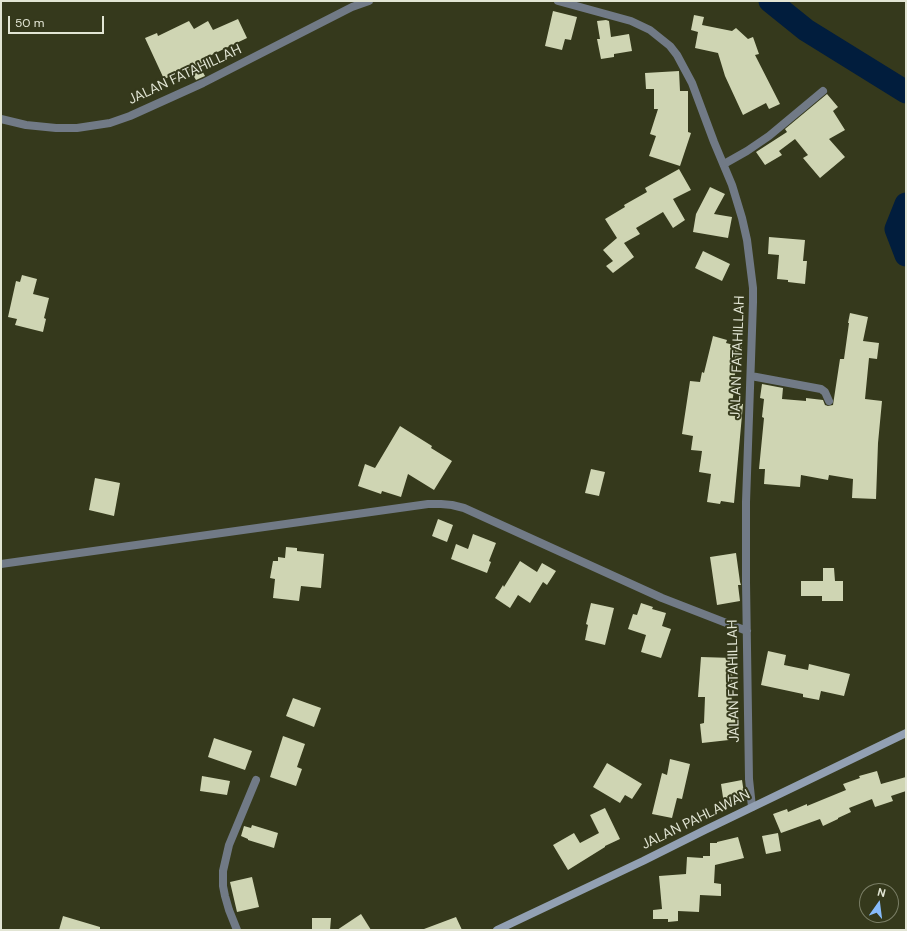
<!DOCTYPE html>
<html>
<head>
<meta charset="utf-8">
<style>
	body { margin:0 }
	#map { position:relative; width:907px; height:931px; overflow:hidden; background:#35391c; font-family:"DM Sans",sans-serif }
	canvas { display:block }
	.frame { position:absolute; inset:0; border:2px solid #e2e5d4; pointer-events:none }
	.north { position:absolute; left:859px; top:883px; width:40px; height:40px; box-sizing:border-box; background:#35391c; border:1px solid #7a7e66; border-radius:50%; rotate:14deg; font-size:11px; font-weight:700; line-height:16px; text-align:center; color:#e2e5d4 }
	.north::after { content:''; display:block; margin:auto; width:14px; height:18px; background:#87bbfb; clip-path:polygon(50% 0,100% 100%,50% 72%,0 100%) }
	.scale { position:absolute; left:8px; top:16px; width:96px; height:18px; box-sizing:border-box; border:2px solid #e2e5d4; border-top:0; padding-left:5px; font-size:12px; line-height:14px; white-space:nowrap; color:#e2e5d4; -webkit-text-stroke:3px #35391c; paint-order:stroke }
</style>
</head>
<body>
<div id="map">
<canvas width="907" height="931"></canvas>
<div class="frame"></div>
<div class="north">N</div>
<div class="scale">50 m</div>
</div>
<script>
const c = document.querySelector('canvas').getContext('2d');
c.lineJoin = 'round';
function toPath(rows) {
  const path = new Path2D();
  for (const r of rows) {
    path.moveTo(r[0], r[1]);
    for (let i = 2; i < r.length; i += 2) path.lineTo(r[i], r[i + 1]);
  }
  return path;
}
function stroke(path, color, width, dash) {
  c.strokeStyle = color;
  c.lineWidth = width;
  c.lineCap = dash ? 'butt' : 'round';
  c.setLineDash(dash || []);
  c.stroke(path);
}
function fill(path, color) {
  c.fillStyle = color;
  c.fill(path, 'evenodd');
}
function label(font, color, halo, rows, align = 'center') {
  c.font = font + ' "DM Sans",sans-serif';
  c.lineWidth = 4;
  c.setLineDash([]);
  c.textBaseline = 'middle';
  c.strokeStyle = halo;
  c.fillStyle = color;
  for (const [text, x, y, turn = 0] of rows) {
    c.save();
    c.translate(x, y);
    c.rotate((+turn || 0) * Math.PI / 180);
    c.textAlign = isNaN(turn) ? turn : align;
    if (halo) c.strokeText(text, 0, 0);
    c.fillText(text, 0, 0);
    c.restore();
  }
}
stroke(toPath([
	[770,1,806,30,906,92],
	[906,204,896,229,906,255]
]), '#011d3d', 23);
fill(toPath([
	[553,11,577,17,571,40,565,39,562,50,545,46],
	[694,15,704,17,702,25,732,31,736,28,748,39,753,37,759,54,755,55,780,104,769,109,766,103,743,115,725,76,718,53,695,48,698,32,691,30],
	[238,19,247,38,203,59,204,63,199,65,205,76,196,80,190,70,186,72,185,70,164,79,145,38,157,33,158,36,189,21,194,29,208,21,213,30],
	[606,20,609,21,611,37,629,34,632,51,614,54,614,57,601,59,597,39,600,39,597,21],
	[679,71,680,91,688,91,688,132,691,133,680,166,649,156,656,136,650,134,658,109,654,109,654,89,646,89,645,73],
	[827,94,838,107,833,111,845,130,829,139,845,157,820,178,803,158,808,155,795,139,779,151,782,155,765,165,756,152,787,132,785,129],
	[679,169,691,190,673,199,685,220,673,228,663,212,636,228,640,234,624,243,634,257,613,273,606,266,613,261,603,250,617,238,605,219,625,207,624,205,647,192,645,188],
	[710,187,725,194,714,214,732,217,728,238,693,232,696,214],
	[769,237,805,240,803,261,807,261,805,284,788,282,788,280,777,279,779,255,768,254],
	[703,251,730,264,722,281,695,268],
	[22,275,37,279,33,294,49,298,44,318,46,319,43,332,15,325,17,319,8,317,16,281,20,282],
	[850,313,868,317,863,341,879,343,877,359,869,358,865,399,882,401,878,443,876,499,852,498,853,479,829,475,828,480,801,475,800,487,764,484,765,469,759,469,764,418,762,417,764,399,760,398,762,384,783,388,782,399,806,401,806,398,823,400,825,405,828,406,833,405,840,359,844,359,849,323,848,323],
	[713,336,727,340,726,343,742,347,734,378,736,378,732,403,743,404,734,503,721,501,720,504,707,502,711,474,699,472,702,451,691,450,693,436,682,434,690,381,700,382,702,372,704,373],
	[400,426,432,446,431,448,452,461,434,490,408,474,401,497,382,491,381,494,358,486,365,464,375,468],
	[591,469,605,472,599,496,585,493],
	[95,478,120,483,114,516,89,510],
	[438,519,453,525,447,542,432,536],
	[473,534,496,543,489,561,491,562,487,573,451,559,456,544,468,549],
	[286,547,297,548,297,551,324,554,321,588,301,586,299,601,273,598,275,579,270,578,273,561,278,561,278,557,285,558],
	[736,553,740,582,741,585,738,585,740,601,717,605,710,557],
	[520,561,537,572,542,563,556,571,547,585,543,582,530,603,518,595,510,608,495,598,503,585,504,587],
	[823,568,834,568,835,581,843,581,843,601,822,601,822,596,801,596,801,581,823,581],
	[591,603,614,608,605,645,585,640,588,625,586,624],
	[641,603,653,607,652,609,666,613,662,626,671,629,661,658,641,652,646,635,628,629,633,614,637,615],
	[768,651,786,655,784,665,808,670,809,664,850,674,844,696,821,691,819,700,803,697,803,694,761,685],
	[701,657,733,658,731,720,735,719,738,739,702,743,700,724,704,723,705,697,698,697],
	[293,698,321,708,314,727,286,716],
	[283,736,305,744,297,767,302,769,296,786,270,777],
	[214,738,252,751,245,770,208,757],
	[670,759,690,764,682,799,677,798,672,818,652,814,662,773,667,775],
	[607,763,642,784,632,799,625,795,620,803,593,787],
	[877,771,881,784,906,777,906,791,891,796,893,801,875,807,872,799,849,808,851,812,838,818,838,819,823,826,820,819,781,833,773,814,787,809,788,812,807,804,807,806,846,790,843,784,860,778,859,776],
	[202,776,230,781,227,795,200,791],
	[742,780,745,800,724,804,721,784],
	[605,808,620,839,605,846,605,847,568,870,553,845,574,833,580,843,599,833,590,815],
	[252,825,278,833,274,848,248,840,248,839,241,836,244,826,251,828],
	[778,833,781,851,766,854,762,836],
	[738,837,744,858,715,865,714,883,721,884,721,896,700,895,699,912,678,911,678,921,668,922,668,919,653,919,653,910,662,909,659,876,686,874,687,857,703,858,703,856,710,856,710,843,717,843,717,842],
	[252,877,259,907,237,912,230,882],
	[361,914,371,930,337,930],
	[63,916,100,927,100,930,59,930],
	[456,917,462,930,424,930,424,929],
	[312,918,331,918,330,930,312,930]
]), '#cfd5b3');
stroke(toPath([
	[558,1,631,21,650,30,670,46,677,55,692,83,714,142,732,185,742,218,747,240,753,288,753,302,746,502,746,582,749,779,752,807],
	[1,119,26,125,56,128,77,128,110,123,130,116,203,83,352,7,369,1],
	[724,164,747,151,769,136,823,91],
	[751,376,821,389,825,392,829,401],
	[1,564,428,504,441,504,452,505,464,508,662,598,747,631],
	[237,930,229,910,225,896,223,886,223,871,229,845,256,780]
]), '#717a86', 8);
stroke(toPath([
	[497,930,643,861,705,830,906,733]
]), '#92a0b3', 8);
label('14px', '#e2e5d4', '#35391c', [
	["JALAN FATAHILLAH",185,75,-25],
	["JALAN FATAHILLAH",738,357,-88],
	["JALAN FATAHILLAH",734,681,-91],
	["JALAN PAHLAWAN",696,820,-26]
]);
</script>
</body>
</html>
